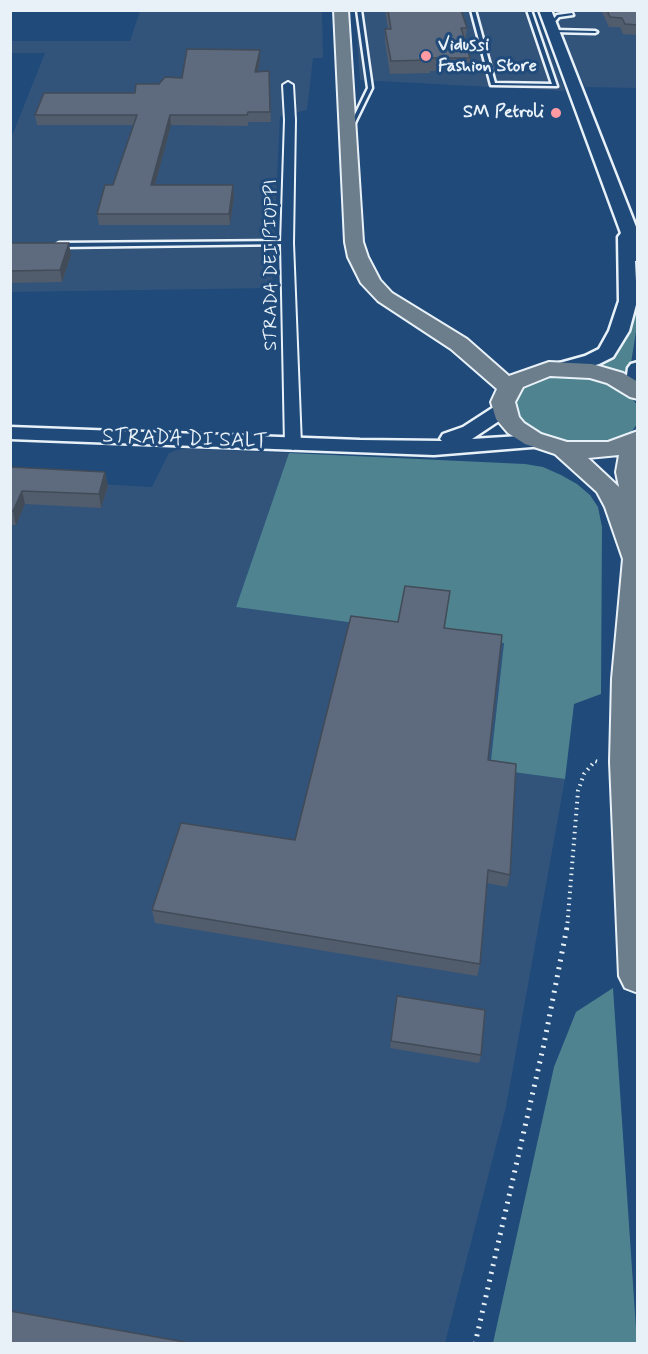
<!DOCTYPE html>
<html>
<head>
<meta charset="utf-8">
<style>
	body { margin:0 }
	#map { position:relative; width:648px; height:1354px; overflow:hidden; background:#1f4a7a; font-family:Mynerve,sans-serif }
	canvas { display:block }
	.frame { position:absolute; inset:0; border:12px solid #e8f1f8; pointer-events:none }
</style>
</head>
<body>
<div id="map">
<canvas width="648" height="1354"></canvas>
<div class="frame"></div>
</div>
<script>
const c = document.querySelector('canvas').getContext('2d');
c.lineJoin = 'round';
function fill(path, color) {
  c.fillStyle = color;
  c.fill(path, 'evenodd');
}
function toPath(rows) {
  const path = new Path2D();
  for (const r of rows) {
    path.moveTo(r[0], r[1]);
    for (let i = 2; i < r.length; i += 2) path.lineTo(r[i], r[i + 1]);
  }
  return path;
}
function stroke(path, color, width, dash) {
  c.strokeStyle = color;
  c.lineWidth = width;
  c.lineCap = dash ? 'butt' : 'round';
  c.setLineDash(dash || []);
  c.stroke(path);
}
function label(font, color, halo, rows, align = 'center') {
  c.font = font + ' Mynerve,sans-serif';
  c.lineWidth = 6;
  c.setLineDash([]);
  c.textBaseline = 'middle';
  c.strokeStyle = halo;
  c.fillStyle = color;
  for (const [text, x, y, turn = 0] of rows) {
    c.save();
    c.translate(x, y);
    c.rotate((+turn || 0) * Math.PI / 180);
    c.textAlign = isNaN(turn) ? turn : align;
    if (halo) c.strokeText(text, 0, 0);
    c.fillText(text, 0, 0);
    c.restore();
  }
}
fill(toPath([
	[140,11,322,11,323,58,313,58,307,110,280,116,272,288,11,292,10,141,45,53,11,53,11,41,130,41],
	[355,11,534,11,565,91,360,80],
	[552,11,637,11,637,88,585,87],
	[190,449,289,453,236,607,504,643,490,769,565,779,506,1107,445,1343,11,1343,10,479,152,487,169,453,180,449]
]), '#32547b');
fill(toPath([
	[635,305,637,305,637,325,629,376,598,365,612,358,623,341],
	[565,374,589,376,611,383,629,394,637,405,637,424,630,434,612,442,562,443,539,435,522,423,513,409,515,396,525,384,543,377],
	[289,453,525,464,543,467,561,475,577,484,590,495,598,507,602,527,601,694,574,704,565,779,490,769,504,643,236,607],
	[613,988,637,1343,493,1343,554,1067,576,1012]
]), '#4f8390');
const lane = toPath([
	[357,10,361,10,372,88,352,129,350,130,348,129,368,88,357,10],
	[471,10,475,10,495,83,552,84,527,10,531,10,557,86,491,85,471,10],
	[572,13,573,15,559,17,552,25,549,24,557,15,572,13],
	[554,30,595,31,597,32,595,33,553,32,554,30],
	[287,241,289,242,289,244,59,247,56,245,59,243,287,241]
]);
const street = toPath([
	[288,82,293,85,295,120,293,243,301,445,293,450,285,445,281,243,285,120,283,85,288,82]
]);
const secondary = toPath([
	[539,10,551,10,638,232,638,261,635,261,637,301,629,331,613,357,599,364,563,374,556,372,553,368,556,364,585,356,599,349,609,331,619,301,618,237,621,233,539,10],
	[638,362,638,396,635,396,628,394,625,390,628,368,631,364,638,362],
	[504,403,511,405,514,409,511,413,472,439,536,435,544,436,547,441,544,446,434,455,10,439,10,427,360,440,442,441,440,439,443,434,463,427,497,405,504,403]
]);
const primary = toPath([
	[334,10,348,10,363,242,368,257,380,280,392,293,467,339,509,376,549,362,592,364,623,373,638,382,638,399,630,397,607,383,590,378,550,376,523,387,515,402,519,417,524,423,541,434,567,442,608,442,638,431,638,993,625,988,619,976,610,762,612,679,623,559,605,507,597,492,555,454,525,444,508,433,496,419,491,402,497,389,451,349,378,301,361,283,348,257,345,242,334,10],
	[619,455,616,472,619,487,588,458,619,455]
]);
stroke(lane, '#e8f1f8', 5);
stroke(street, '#e8f1f8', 4);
stroke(secondary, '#e8f1f8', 5);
stroke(primary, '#e8f1f8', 4);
stroke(toPath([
	[567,929,578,791,584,774,595,761,598,762]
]), '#e8f1f8', 4, [1.5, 4.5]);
stroke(toPath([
	[475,1344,544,1044,567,927]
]), '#e8f1f8', 5, [2, 6]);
fill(lane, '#1f4a7a');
fill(street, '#1f4a7a');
fill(secondary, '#1f4a7a');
fill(primary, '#6c7d8b');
fill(toPath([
	[385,10,461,10,467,28,465,41,470,58,469,71,430,71,430,73,390,74,385,41,385,29,388,29],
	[601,10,638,10,638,35,623,34,620,27,609,27],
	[260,50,260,60,258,72,269,71,271,122,248,122,248,126,171,125,155,185,234,196,230,225,99,225,97,214,113,185,134,125,37,125,35,115,135,93,159,84,182,78],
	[10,243,71,255,62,282,10,283],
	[10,467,105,472,108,486,101,508,25,504,16,525,10,525],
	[448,604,445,628,488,760,510,875,507,887,487,883,480,964,477,976,155,923,152,910,295,840,398,622],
	[397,996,481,1055,479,1063,390,1048]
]), '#515c6c');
fill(toPath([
	[260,50,260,60,256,82,255,72],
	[170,115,171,125,152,196,151,185],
	[233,185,234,196,230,225,229,214],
	[69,243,71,255,62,282,60,270],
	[105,472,108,486,101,508,99,494],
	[22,491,25,504,16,525,13,511]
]), '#424b58');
const building = toPath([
	[388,10,461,10,467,28,461,28,470,58,430,58,430,60,391,61,385,29,391,29,388,10],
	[607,10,638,10,638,25,625,24,622,18,610,17,607,10],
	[187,49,260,50,255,72,269,71,270,112,248,112,247,115,170,115,151,185,233,185,229,214,97,214,105,185,113,185,137,115,35,115,44,93,135,93,136,84,159,84,165,77,182,78,187,49],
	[10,243,69,243,60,270,10,271,10,243],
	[10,467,105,472,99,494,22,491,13,511,10,511,10,467],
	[405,586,450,591,444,628,502,635,488,760,516,764,510,875,488,870,480,964,152,910,181,823,295,840,351,616,398,622,405,586],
	[397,996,485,1010,481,1055,391,1041,397,996],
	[10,1311,196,1344,10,1344,10,1311]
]);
fill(building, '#5e6b7e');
stroke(building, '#424b58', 1.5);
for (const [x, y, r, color] of [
	[426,56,6,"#ff9aa2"],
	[556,113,6,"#ff9aa2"]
]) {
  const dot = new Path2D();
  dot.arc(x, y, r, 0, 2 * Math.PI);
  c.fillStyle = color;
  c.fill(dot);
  stroke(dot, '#1f4a7a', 2);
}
label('bold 18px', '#e8f1f8', '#1f4a7a', [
	["Vidussi",438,46],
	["Fashion Store",438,67],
	["SM Petroli",544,113,"right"]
], 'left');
label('18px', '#e8f1f8', '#1f4a7a', [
	["STRADA DEI PIOPPI",272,265,-90]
]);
label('21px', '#e8f1f8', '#1f4a7a', [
	["STRADA DI SALT",185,440,2]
]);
</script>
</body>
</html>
